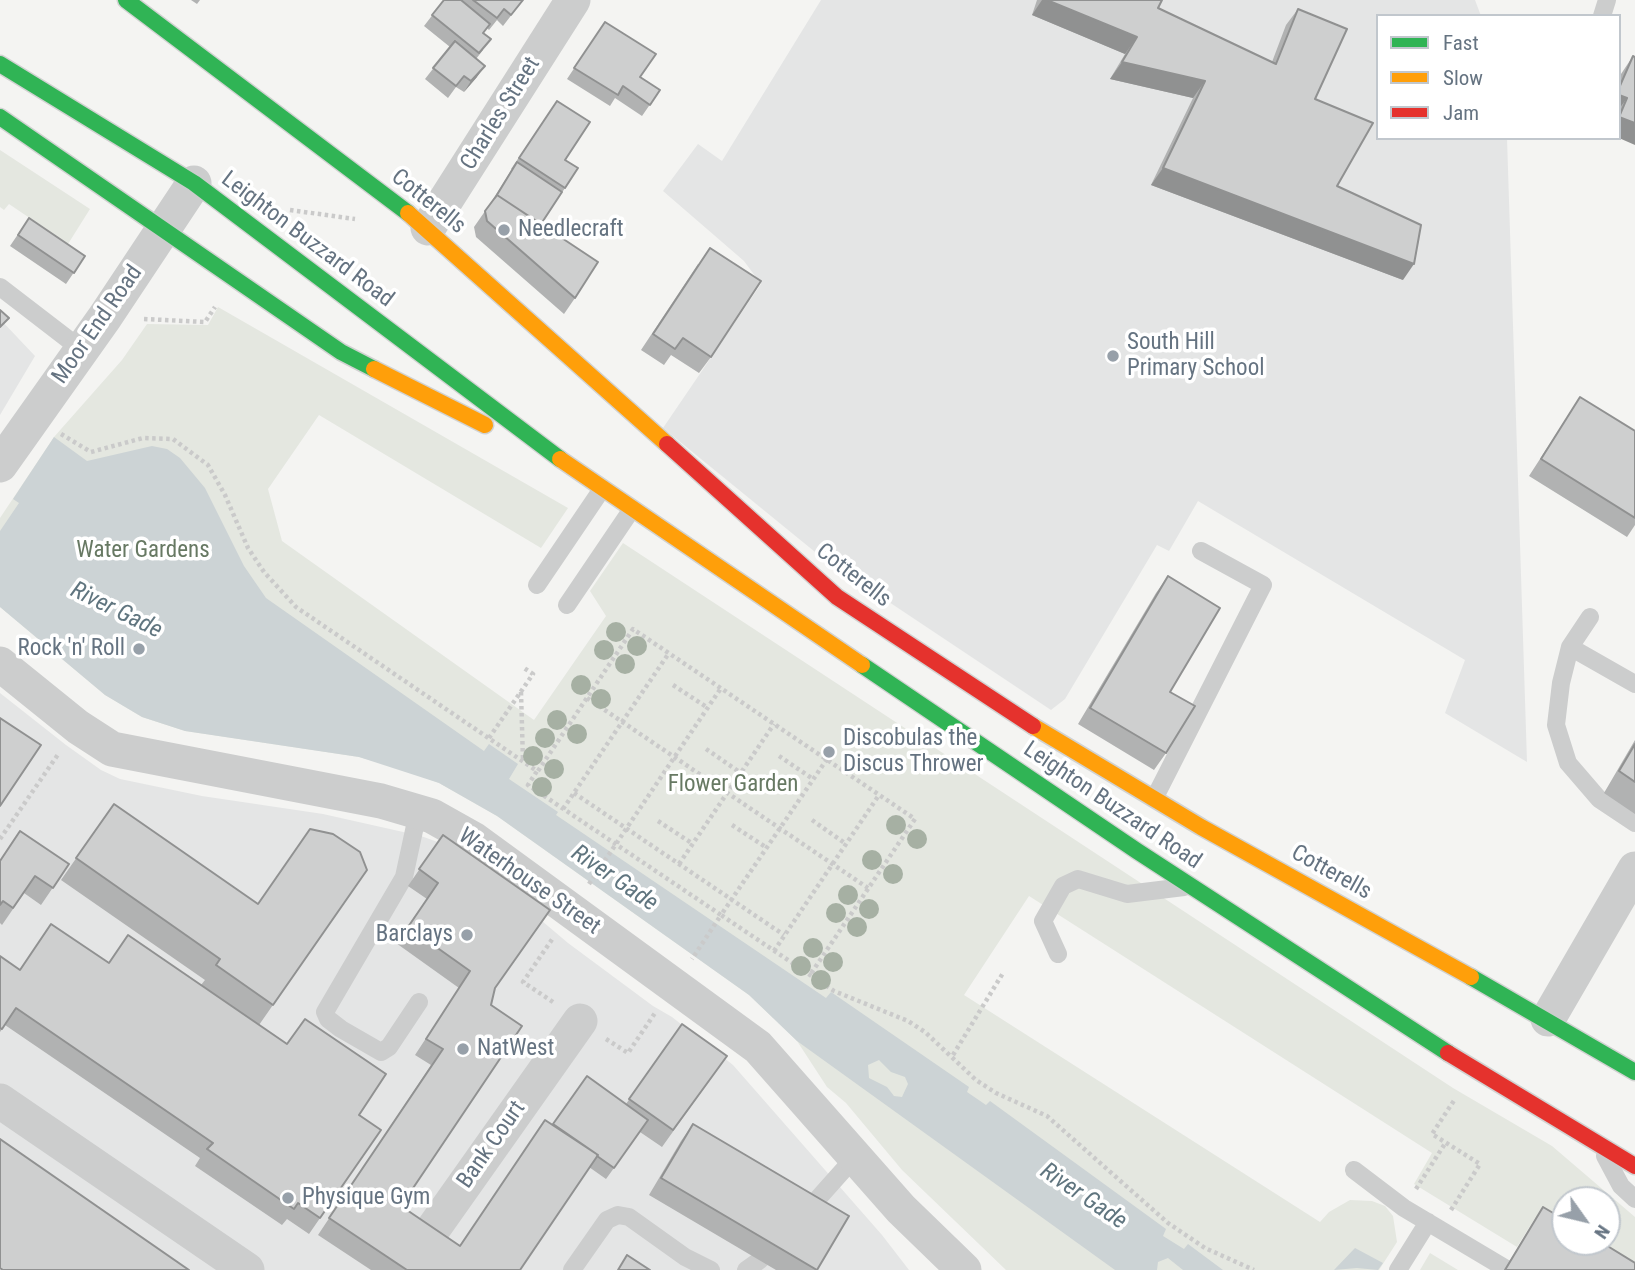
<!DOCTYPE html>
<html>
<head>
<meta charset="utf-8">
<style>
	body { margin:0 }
	#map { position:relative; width:1635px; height:1270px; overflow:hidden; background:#f4f4f2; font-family:"Roboto Condensed",sans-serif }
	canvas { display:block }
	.legend { position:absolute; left:1376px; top:14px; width:245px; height:126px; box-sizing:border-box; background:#fff; border:2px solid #c1c7cd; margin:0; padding:9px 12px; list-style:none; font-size:21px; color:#657381 }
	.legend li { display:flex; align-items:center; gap:14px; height:35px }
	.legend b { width:35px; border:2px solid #c1c7cd }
	.north { position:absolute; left:1551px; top:1186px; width:70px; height:70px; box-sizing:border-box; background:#fff; border:2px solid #c1c7cd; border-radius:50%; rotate:124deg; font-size:19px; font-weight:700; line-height:28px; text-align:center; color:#657381 }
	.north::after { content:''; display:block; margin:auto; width:24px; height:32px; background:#97a0a9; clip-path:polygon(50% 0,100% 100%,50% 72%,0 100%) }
</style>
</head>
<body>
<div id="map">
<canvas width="1635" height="1270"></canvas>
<ul class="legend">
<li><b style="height:9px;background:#30b455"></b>Fast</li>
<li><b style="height:9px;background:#ff9f0a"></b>Slow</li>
<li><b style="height:9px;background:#e5322d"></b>Jam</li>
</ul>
<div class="north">N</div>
</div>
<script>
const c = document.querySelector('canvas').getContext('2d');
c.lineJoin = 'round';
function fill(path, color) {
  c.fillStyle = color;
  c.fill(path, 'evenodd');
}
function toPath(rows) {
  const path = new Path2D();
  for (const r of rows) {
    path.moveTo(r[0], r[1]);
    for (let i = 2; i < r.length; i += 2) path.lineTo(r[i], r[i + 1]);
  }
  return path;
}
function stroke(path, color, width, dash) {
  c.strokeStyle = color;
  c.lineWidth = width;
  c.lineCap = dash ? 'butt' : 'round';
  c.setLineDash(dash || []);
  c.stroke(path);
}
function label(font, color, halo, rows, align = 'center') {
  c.font = font + ' "Roboto Condensed",sans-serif';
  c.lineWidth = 7;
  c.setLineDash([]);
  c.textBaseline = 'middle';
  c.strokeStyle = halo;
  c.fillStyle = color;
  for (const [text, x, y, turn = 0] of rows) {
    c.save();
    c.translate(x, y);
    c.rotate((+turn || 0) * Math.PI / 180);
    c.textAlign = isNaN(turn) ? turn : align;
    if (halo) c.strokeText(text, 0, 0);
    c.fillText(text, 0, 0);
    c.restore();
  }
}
fill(toPath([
	[821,0,1475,0,1481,16,1378,16,1378,138,1507,138,1527,762,1445,713,1465,660,1198,501,1169,551,1157,545,1065,699,1051,710,820,556,663,428,761,284,744,261,663,191,698,144,722,161],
	[0,319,35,356,0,415],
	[0,693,66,745,101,770,120,779,202,796,323,814,421,836,457,849,568,943,653,1006,672,1017,733,1065,882,1235,909,1270,0,1270]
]), '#e4e5e5');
fill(toPath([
	[0,150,90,209,68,244,9,204,4,210,0,207],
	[218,307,568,508,541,548,319,415,268,489,282,541,534,720,606,616,590,591,623,543,1453,1088,1552,1146,1635,1217,1635,1270,1574,1242,1607,1242,1607,1200,1565,1200,1565,1236,1535,1218,1517,1247,1414,1184,1432,1153,1029,896,964,995,1320,1222,1329,1212,1350,1200,1372,1201,1385,1206,1393,1216,1397,1242,1379,1270,1006,1270,902,1170,846,1103,827,1087,797,1041,749,995,497,816,439,783,402,769,359,757,185,731,142,717,105,695,0,607,0,518,54,437,122,360,147,324,208,325],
	[1430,1253,1458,1270,1420,1270]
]), '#e4e7e0');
fill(toPath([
	[54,437,87,461,152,446,167,449,180,458,205,488,244,566,266,598,484,751,489,744,518,764,509,779,558,812,556,815,826,998,831,992,969,1087,967,1092,986,1105,990,1101,1166,1229,1163,1236,1184,1249,1188,1244,1223,1270,1183,1270,1168,1258,1158,1262,1157,1270,1115,1270,797,1041,749,995,497,816,439,783,359,757,185,731,142,717,105,695,0,607,0,531,19,503,13,499],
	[879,1060,891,1072,905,1077,908,1084,902,1097,894,1096,887,1087,869,1078,868,1065],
	[1355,1248,1383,1263,1378,1270,1357,1268,1334,1270]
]), '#ccd3d5');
const fast = toPath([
	[126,0,408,213],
	[0,64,194,183,560,459],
	[0,117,341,352,374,369],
	[862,665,1137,851,1448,1053],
	[1471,977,1635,1072]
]);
const slow = toPath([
	[408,213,667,444],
	[374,369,485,425],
	[560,459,862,665],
	[1033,726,1201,827,1471,977]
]);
const jam = toPath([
	[667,444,837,597,1033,726],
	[1448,1053,1635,1166]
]);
stroke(fast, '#d1d2d1', 19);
stroke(slow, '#d1d2d1', 19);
stroke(jam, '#d1d2d1', 19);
stroke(toPath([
	[290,210,355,219],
	[144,319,205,322,215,307],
	[61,434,91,452,143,438,173,439,208,465,225,495,248,548,264,572,296,607,537,771,528,785,721,915,692,959],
	[673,685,708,708],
	[521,692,523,761],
	[587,698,868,888],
	[489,738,533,674,524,668],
	[706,749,741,773],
	[779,756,813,779],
	[827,759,721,915,834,991,908,1021,925,1032,976,1080,996,1093,1047,1116,1168,1223,1205,1248,1254,1270],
	[538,771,633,629,915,819,810,975],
	[574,793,784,935],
	[563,809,669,653],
	[812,820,846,844],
	[658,821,693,844],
	[732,825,767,848],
	[0,839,59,753],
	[679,864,774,724],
	[589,884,721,688],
	[774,951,879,795],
	[553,1002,523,982,553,938],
	[606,1039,628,1053,655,1013],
	[953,1055,1003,973],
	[1416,1189,1446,1142],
	[1451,1210,1480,1164,1432,1134,1455,1099]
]), '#cacaca', 4.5, [3.5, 3.5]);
stroke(toPath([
	[1602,16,1607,0],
	[0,287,82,350],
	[537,585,602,489],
	[567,605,632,509],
	[1590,617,1570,647,1561,683,1556,725,1568,763,1599,799,1635,823],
	[1570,647,1635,684],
	[1154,799,1263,585,1201,551],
	[418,812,404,877,325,1012,328,1019,341,1029,381,1052,389,1047,419,1002],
	[1058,954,1043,921,1063,886,1078,879,1127,894,1184,887],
	[1605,1156,1621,1186,1635,1199],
	[1354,1170,1404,1208,1508,1270],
	[805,1213,855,1157],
	[572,1270,607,1220,618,1215,629,1217,685,1257,711,1270],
	[746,1270,760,1260],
	[1398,1270,1428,1222]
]), '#cccdcd', 18);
stroke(toPath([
	[428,228,573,0],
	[0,465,105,317,194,183],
	[0,664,78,727,112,749,381,801,432,816,473,839,758,1047,901,1209,964,1270],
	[1548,1019,1635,869],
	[0,1101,247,1270],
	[404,1270,580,1021]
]), '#cccdcd', 35);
stroke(fast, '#30b455', 16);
stroke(slow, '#ff9f0a', 16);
stroke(jam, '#e5322d', 16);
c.fillStyle = '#a6b0a3';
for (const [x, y] of [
	[616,632],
	[637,646],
	[604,650],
	[625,664],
	[581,685],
	[601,699],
	[557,720],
	[577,734],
	[545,738],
	[533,756],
	[554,769],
	[542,787],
	[896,825],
	[917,839],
	[872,860],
	[893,874],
	[848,895],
	[869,909],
	[836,913],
	[857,927],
	[813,948],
	[833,962],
	[801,966],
	[821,980]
]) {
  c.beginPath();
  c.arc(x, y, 10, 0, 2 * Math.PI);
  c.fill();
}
fill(toPath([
	[191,0,200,0,197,4],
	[444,0,523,0,503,26,497,20,489,30,487,28,484,33,483,50,476,59,477,77,464,92,456,87,448,98,425,79,450,47,424,26],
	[1037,0,1162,0,1158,8,1272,62,1286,25,1298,9,1315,99,1337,186,1403,280,1151,185,1193,98,1110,79,1125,54,1032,15],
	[605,22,640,77,660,90,642,116,615,98,610,106,567,79],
	[1633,56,1619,138,1619,77],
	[557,101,565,160,565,188,541,224,575,298,564,314,476,237,474,227,490,204,512,169,511,169],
	[29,218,85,256,66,284,10,246],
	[698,264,711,357,699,373,671,355,664,365,641,350],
	[1580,397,1635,431,1635,525,1627,537,1529,476],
	[1168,576,1170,692,1166,753,1154,770,1078,724,1156,593],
	[1635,740,1635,814,1604,793],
	[114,804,258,904,367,870,259,1025,359,1115,381,1130,309,1234,287,1219,282,1225,195,1166,200,1158,5,1025,0,1032,0,956,20,970,109,963,201,985,205,980,61,880],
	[443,835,495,988,401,1206,460,1246,552,1125,626,1104,682,1024,727,1056,662,1147,640,1132,606,1179,589,1167,520,1270,371,1270,318,1235,431,1065,415,1055,459,988,396,943,427,899,408,886],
	[0,860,69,864,41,905,24,893,2,925,0,923],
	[693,1124,817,1270,776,1270,649,1195,681,1141],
	[1543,1207,1635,1270,1504,1270]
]), '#b1b2b2');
fill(toPath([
	[1042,0,1047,0,1137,37,1125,54,1032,15],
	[1122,62,1205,81,1193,98,1110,79],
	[485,66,477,77,464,92,471,81],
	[1619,95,1627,98,1619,109],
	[1619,117,1635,123,1635,145,1619,138],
	[1163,168,1414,264,1403,280,1151,185]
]), '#909191');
const building = toPath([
	[444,0,461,0,490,24,483,33,491,39,479,53,432,15,444,0],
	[473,0,523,0,511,15,504,9,497,18,473,0],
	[1047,0,1162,0,1158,8,1276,64,1298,9,1347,29,1315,99,1373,123,1337,186,1421,225,1414,264,1163,168,1205,81,1122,62,1137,37,1047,0],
	[605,22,656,54,640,77,660,90,650,105,623,86,618,95,574,68,605,22],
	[455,41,485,66,471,81,464,76,456,86,433,68,455,41],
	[1633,56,1635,57,1635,123,1619,117,1627,98,1619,95,1619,88,1633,56],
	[557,101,590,122,565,160,578,168,565,188,519,158,557,101],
	[517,162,562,192,541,224,497,195,495,198,517,162],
	[497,195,598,262,575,298,487,221,485,211,497,195],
	[29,218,85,256,74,273,18,235,29,218],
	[710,248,761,281,711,357,683,338,675,349,653,334,710,248],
	[0,310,9,318,0,327,0,310],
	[1580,397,1635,431,1635,518,1541,459,1580,397],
	[1168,576,1220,608,1170,692,1195,706,1166,753,1090,708,1168,576],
	[0,718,41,745,0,806,0,718],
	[1635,744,1635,782,1619,771,1635,744],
	[114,804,258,904,310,829,333,834,360,852,367,870,273,1005,216,965,220,959,76,858,114,804],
	[20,831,69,864,53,888,35,876,13,908,3,901,0,905,0,861,20,831],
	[443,835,550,910,495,988,491,1005,522,1026,401,1206,460,1246,545,1120,598,1155,520,1270,407,1270,329,1218,443,1049,426,1039,470,971,408,927,438,883,419,869,443,835],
	[51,924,109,963,128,935,287,1044,305,1019,386,1074,359,1115,381,1130,320,1218,298,1203,294,1209,207,1149,213,1143,16,1008,2,1029,0,1028,0,956,20,970,51,924],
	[682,1024,727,1056,673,1130,629,1099,682,1024],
	[587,1076,648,1120,614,1168,597,1156,598,1155,553,1124,587,1076],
	[693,1124,849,1216,817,1270,661,1178,693,1124],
	[0,1139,189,1270,3,1270,0,1268,0,1139],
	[1543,1207,1565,1220,1565,1242,1601,1242,1635,1263,1635,1270,1505,1270,1543,1207],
	[627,1255,650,1270,618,1270,627,1255]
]);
fill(building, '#cecfcf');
stroke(building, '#909191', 2);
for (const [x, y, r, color] of [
	[504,230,7,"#97a0a9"],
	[1113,356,7,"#97a0a9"],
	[139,649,7,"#97a0a9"],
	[829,752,7,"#97a0a9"],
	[467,935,7,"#97a0a9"],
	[463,1049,7,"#97a0a9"],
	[288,1198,7,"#97a0a9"]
]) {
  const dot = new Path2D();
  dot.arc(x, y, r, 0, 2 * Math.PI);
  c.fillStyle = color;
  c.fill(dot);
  stroke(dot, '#fff', 2.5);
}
label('23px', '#657381', '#fff', [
	["Charles Street",501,114,-58],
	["Cotterells",428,202,39],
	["Leighton Buzzard Road",307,240,37],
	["Moor End Road",98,325,-55],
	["Cotterells",853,576,38],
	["Leighton Buzzard Road",1112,806,34],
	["Cotterells",1331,873,29],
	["Waterhouse Street",529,882,35],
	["Bank Court",492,1145,-55]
]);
label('23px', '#657381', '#fff', [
	["Needlecraft",518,230],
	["South Hill",1127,343],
	["Primary School",1127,369],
	["Rock 'n' Roll",125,649,"right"],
	["Discobulas the",843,739],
	["Discus Thrower",843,765],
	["Barclays",453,935,"right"],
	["NatWest",477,1049],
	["Physique Gym",302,1198]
], 'left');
label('23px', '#677963', '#fff', [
	["Water Gardens",143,551],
	["Flower Garden",733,785]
]);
label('italic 24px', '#60757f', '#fff', [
	["River Gade",116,611,26],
	["River Gade",614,879,34],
	["River Gade",1083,1197,34]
]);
</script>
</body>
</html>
